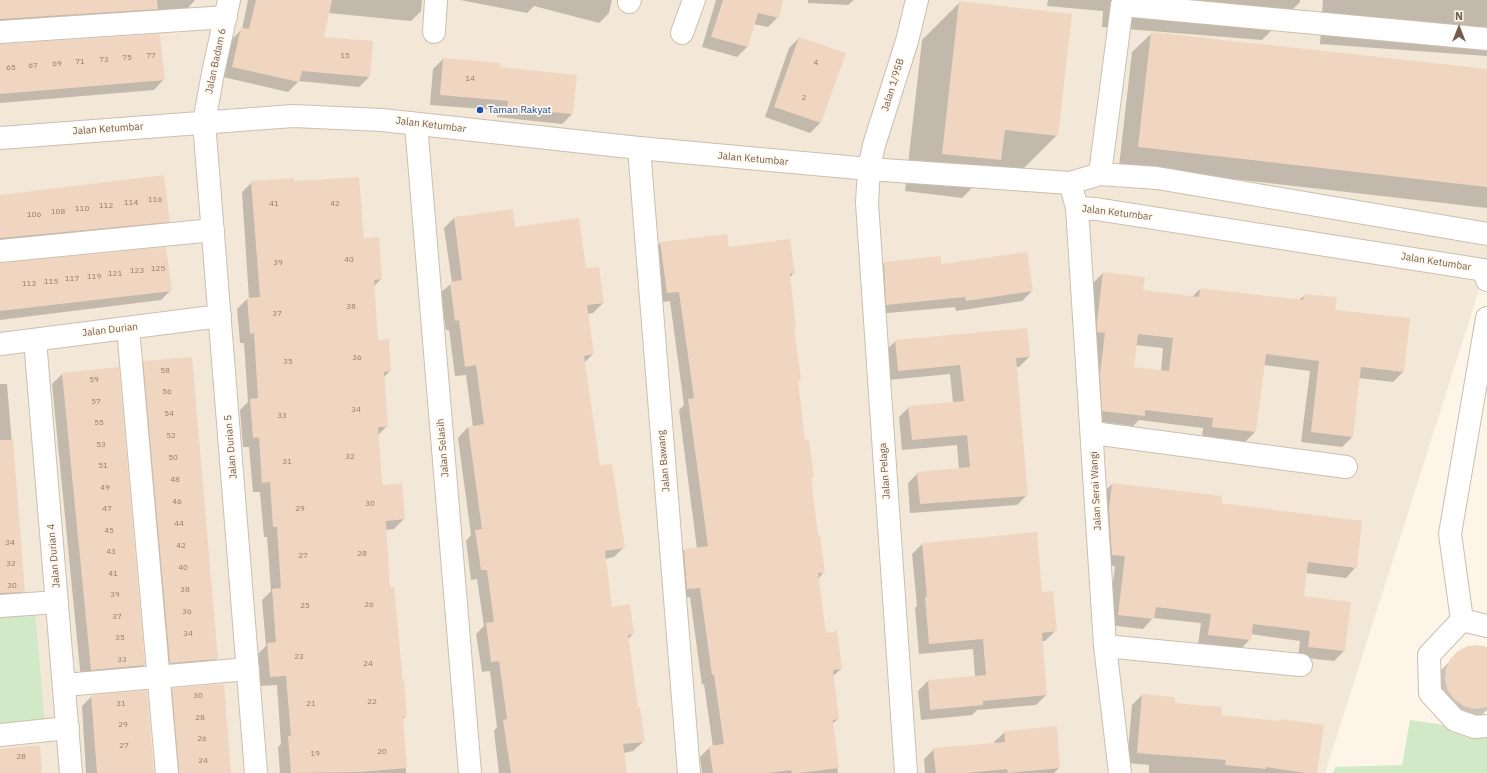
<!DOCTYPE html>
<html>
<head>
<meta charset="utf-8">
<style>
	body { margin:0 }
	#map { position:relative; width:1487px; height:773px; overflow:hidden; background:#fcf5e8; font-family:"IBM Plex Sans",sans-serif }
	canvas { display:block }
	.north { position:absolute; left:1439px; top:8px; width:40px; height:40px; -webkit-text-stroke:3px #fef9ee; paint-order:stroke; rotate:0deg; font-size:11px; font-weight:700; line-height:16px; text-align:center; color:#755d4d }
	.north::after { content:''; display:block; margin:auto; width:14px; height:18px; background:#755d4d; clip-path:polygon(50% 0,100% 100%,50% 72%,0 100%) }
</style>
</head>
<body>
<div id="map">
<canvas width="1487" height="773"></canvas>
<div class="north">N</div>
</div>
<script>
const c = document.querySelector('canvas').getContext('2d');
c.lineJoin = 'round';
function fill(path, color) {
  c.fillStyle = color;
  c.fill(path, 'evenodd');
}
function toPath(rows) {
  const path = new Path2D();
  for (const r of rows) {
    path.moveTo(r[0], r[1]);
    for (let i = 2; i < r.length; i += 2) path.lineTo(r[i], r[i + 1]);
  }
  return path;
}
function stroke(path, color, width, dash) {
  c.strokeStyle = color;
  c.lineWidth = width;
  c.lineCap = dash ? 'butt' : 'round';
  c.setLineDash(dash || []);
  c.stroke(path);
}
function label(font, color, halo, rows, align = 'center') {
  c.font = font + ' "IBM Plex Sans",sans-serif';
  c.lineWidth = 3.5;
  c.setLineDash([]);
  c.textBaseline = 'middle';
  c.strokeStyle = halo;
  c.fillStyle = color;
  for (const [text, x, y, turn = 0] of rows) {
    c.save();
    c.translate(x, y);
    c.rotate((+turn || 0) * Math.PI / 180);
    c.textAlign = isNaN(turn) ? turn : align;
    if (halo) c.strokeText(text, 0, 0);
    c.fillText(text, 0, 0);
    c.restore();
  }
}
fill(toPath([
	[0,0,1487,0,1487,265,1325,773,0,773]
]), '#f3e8d7');
fill(toPath([
	[35,611,45,724,0,729,0,614],
	[1410,720,1487,731,1487,773,1333,773,1335,767,1402,765]
]), '#d2e9c7');
fill(toPath([
	[0,0,195,0,186,10,0,28],
	[248,0,422,0,421,11,411,21,328,13,323,37,369,77,359,87,299,81,288,92,223,77,232,39,242,29],
	[460,0,612,0,609,13,599,23,534,6,527,13],
	[716,0,782,0,778,17,768,27,753,24,747,47,737,57,702,47],
	[808,0,854,0,848,5,808,3],
	[1048,0,1300,0,1300,2,1262,40,1102,27,1103,11,1047,6],
	[1323,0,1487,0,1487,56,1320,44],
	[960,2,1057,135,1019,173,990,170,962,198,905,191,922,40],
	[1152,33,1487,70,1487,208,1119,166,1132,52],
	[799,38,845,54,820,123,810,133,765,117,789,48],
	[0,45,164,79,154,90,0,103],
	[443,59,499,68,572,114,562,124,497,117,498,110,430,105,433,69],
	[252,182,293,182,363,239,381,279,373,287,377,341,390,371,383,378,387,426,378,435,382,486,404,519,394,529,385,530,389,588,406,716,402,720,406,773,280,773,278,747,281,744,277,685,260,686,258,654,266,646,262,600,271,591,267,537,264,537,260,492,253,492,249,447,243,447,240,410,248,402,244,343,240,343,237,309,247,299,249,299,242,192],
	[0,196,169,221,158,231,0,247],
	[454,218,514,228,585,270,603,303,593,313,587,314,593,354,584,363,599,467,624,547,614,557,605,559,611,608,633,634,627,640,637,708,644,741,633,751,624,753,626,773,499,773,494,731,497,727,490,671,482,672,476,634,484,626,477,579,471,580,466,541,471,535,458,438,468,427,473,427,466,375,455,376,449,330,446,330,440,293,452,283,444,228],
	[660,243,728,248,794,273,789,278,795,328,793,330,800,379,797,382,804,442,813,476,810,479,818,537,824,572,818,579,825,634,841,669,832,677,838,719,832,724,838,773,702,773,700,757,710,747,713,747,704,684,702,685,690,597,677,599,674,561,684,550,697,549,679,410,684,405,670,301,657,303,650,253],
	[940,257,941,265,1032,291,1022,301,956,311,955,307,877,314,874,273,884,263],
	[0,264,171,290,161,300,0,320],
	[1103,273,1142,291,1192,297,1200,289,1299,300,1305,295,1334,311,1403,372,1393,382,1359,378,1352,437,1342,447,1301,442,1310,371,1264,365,1255,432,1245,442,1202,437,1203,428,1139,420,1133,426,1093,421,1087,333,1093,283],
	[1135,345,1163,348,1161,371,1133,368],
	[896,341,1029,357,1019,367,1016,367,1027,495,1017,505,910,513,908,483,918,473,959,469,957,445,902,450,899,417,909,407,953,403,950,374,888,380,885,351],
	[144,362,217,658,207,668,160,673,134,372],
	[62,374,144,665,134,675,81,680,52,384],
	[0,384,7,384,24,591,14,601,0,602],
	[1112,484,1220,504,1356,567,1346,578,1306,573,1303,597,1344,651,1334,661,1298,657,1300,641,1250,634,1250,639,1240,650,1198,645,1201,623,1153,618,1143,629,1108,625,1115,566,1102,565,1102,494],
	[922,544,1041,593,1055,631,1045,641,1041,641,1046,695,1036,705,977,710,972,715,921,720,918,691,928,681,975,677,973,649,919,654,915,608,917,606,912,554],
	[1487,648,1487,710,1479,718,1449,721,1436,675,1459,652],
	[173,689,230,773,169,773,162,699],
	[1142,695,1220,716,1280,722,1281,720,1316,773,1149,773,1149,765,1127,763,1132,705],
	[92,696,154,773,86,773,82,706],
	[1005,732,1059,768,1054,773,925,773,924,759,934,749,995,744,994,742]
]), '#0003');
fill(toPath([
	[0,0,157,0,158,9,0,19],
	[256,0,332,0,324,37,373,41,370,77,302,71,299,82,232,67,241,28,249,29],
	[723,0,783,0,779,18,758,13,748,47,711,37],
	[959,1,1072,14,1058,136,1005,130,1001,160,942,154],
	[1151,32,1487,69,1487,187,1138,147],
	[160,34,165,80,0,94,0,44],
	[799,37,846,53,821,123,774,107],
	[443,58,500,63,500,67,577,75,573,114,507,108,508,101,440,95],
	[164,175,170,222,0,238,0,195],
	[359,177,364,238,379,237,382,279,374,280,378,340,389,339,391,371,384,372,388,427,378,427,382,485,402,483,405,519,386,521,390,587,394,587,403,681,404,681,407,717,403,717,407,768,360,772,291,773,288,736,291,736,286,676,270,677,267,643,276,642,272,589,281,588,277,527,273,527,270,482,262,483,259,437,253,438,250,399,258,398,254,333,250,334,247,298,260,297,251,181,294,178,294,181],
	[513,209,515,227,579,218,586,268,599,267,604,303,587,305,594,354,584,356,600,465,612,464,625,548,605,551,612,607,630,604,634,634,628,635,638,707,640,707,645,742,623,744,627,773,511,773,503,720,507,719,499,661,491,662,486,623,494,622,487,570,481,570,475,530,482,529,468,427,484,424,476,365,465,367,459,320,455,321,450,282,462,280,454,217],
	[727,234,729,247,790,239,795,273,790,274,796,328,794,328,801,379,798,380,805,440,809,440,814,477,811,477,818,536,820,535,825,573,818,573,826,633,837,631,842,669,833,670,839,719,833,720,839,768,799,773,792,773,791,770,768,773,713,773,709,746,724,744,714,675,712,675,700,588,687,589,684,549,708,546,688,399,694,398,679,292,667,293,660,242],
	[166,247,172,291,0,311,0,263],
	[1027,252,1033,291,966,301,965,297,886,305,884,262,941,256,941,264],
	[1103,272,1145,277,1143,290,1199,297,1200,288,1303,300,1304,294,1337,297,1335,310,1410,318,1404,372,1361,367,1353,437,1311,432,1319,361,1266,354,1256,432,1212,427,1213,418,1145,410,1145,416,1102,411,1100,374,1105,333,1097,332,1097,322],
	[1138,334,1173,338,1169,371,1134,367],
	[1027,328,1030,357,1016,358,1028,496,920,504,917,472,970,467,967,435,912,440,908,406,964,401,960,365,898,371,895,340],
	[192,357,218,659,170,663,143,361],
	[119,367,145,665,91,670,62,373],
	[0,440,13,440,25,592,0,593],
	[1112,483,1222,496,1221,503,1362,521,1357,568,1308,562,1304,596,1351,602,1345,651,1308,647,1310,631,1253,624,1251,640,1208,635,1211,614,1156,607,1154,619,1118,615,1125,556,1112,555,1109,509],
	[1037,532,1042,592,1053,591,1057,631,1042,633,1047,695,983,701,983,705,930,710,928,680,986,675,983,639,929,644,925,597,927,597,922,543],
	[1478,645,1487,647,1487,707,1474,709,1464,706,1455,700,1448,691,1445,680,1446,669,1450,659,1458,651,1468,646],
	[224,684,231,773,179,773,172,688],
	[147,690,154,773,97,773,91,695],
	[1142,694,1175,697,1175,703,1222,707,1221,715,1281,721,1281,719,1324,725,1317,773,1306,773,1266,767,1266,769,1225,765,1226,760,1137,753],
	[1057,726,1060,768,1008,773,1007,769,966,773,936,773,933,748,1005,742,1004,731],
	[40,745,42,773,0,773,0,749]
]), '#f0d6c1');
const minor = toPath([
	[229,0,213,73,204,122,256,773],
	[629,2,630,0],
	[0,32,226,17],
	[434,32,436,0],
	[682,33,694,0],
	[416,124,470,773],
	[0,138,293,116,382,120,639,148,869,169,1070,183,1100,174,1157,178,1487,234],
	[639,148,689,773],
	[1100,174,1122,5,1487,39],
	[1073,193,1077,208,1096,209,1484,270,1487,280],
	[1077,208,1105,646,1120,773],
	[0,251,213,230],
	[128,328,167,773],
	[35,340,71,773],
	[0,344,220,316],
	[1093,433,1346,467],
	[0,606,57,602],
	[1462,620,1450,534,1487,318],
	[1462,620,1429,655,1430,693,1455,720,1475,727,1487,726],
	[1462,620,1487,626],
	[1105,646,1301,665],
	[65,685,248,669],
	[0,735,68,728],
	[906,773,867,203,869,169,874,145,907,41,917,0]
]);
stroke(minor, '#cdbeae', 24);
stroke(minor, '#fff', 22);
for (const [x, y, r, color] of [
	[480,110,4,"#1a4fb4"]
]) {
  const dot = new Path2D();
  dot.arc(x, y, r, 0, 2 * Math.PI);
  c.fillStyle = color;
  c.fill(dot);
  stroke(dot, '#fef9ee', 1.5);
}
label('8px', '#947b6a', null, [
	["77",151,56],
	["15",345,56],
	["75",127,58],
	["73",104,60],
	["71",80,62],
	["4",816,63],
	["69",57,64],
	["67",33,66],
	["65",11,68],
	["14",470,79],
	["2",804,98],
	["116",155,200],
	["114",131,203],
	["41",274,204],
	["42",335,204],
	["112",106,206],
	["110",82,209],
	["108",58,212],
	["106",34,215],
	["40",349,260],
	["39",278,263],
	["125",158,269],
	["123",137,271],
	["121",115,274],
	["119",94,277],
	["117",72,279],
	["115",51,282],
	["113",29,284],
	["38",351,307],
	["37",277,314],
	["36",357,358],
	["35",288,362],
	["58",165,371],
	["59",94,380],
	["56",167,392],
	["57",96,402],
	["34",356,410],
	["54",169,414],
	["33",282,416],
	["55",99,423],
	["52",171,436],
	["53",101,445],
	["32",350,457],
	["50",173,458],
	["31",287,462],
	["51",103,466],
	["48",175,480],
	["49",105,488],
	["46",177,502],
	["30",370,504],
	["47",107,509],
	["29",300,509],
	["44",179,524],
	["45",109,531],
	["34",10,543],
	["42",181,546],
	["43",111,552],
	["28",362,554],
	["27",303,556],
	["32",11,564],
	["40",183,568],
	["41",113,574],
	["30",12,586],
	["38",185,590],
	["39",115,595],
	["26",369,605],
	["25",305,606],
	["36",187,612],
	["37",117,617],
	["34",188,634],
	["35",120,638],
	["23",299,657],
	["33",122,660],
	["24",368,664],
	["30",198,696],
	["22",372,702],
	["31",121,704],
	["21",311,704],
	["28",200,718],
	["29",123,725],
	["26",202,739],
	["27",124,746],
	["20",382,752],
	["19",315,754],
	["28",21,757],
	["24",203,761]
]);
label('10px', '#755d4d', '#fef9ee', [
	["Jalan Badam 6",216,61,-78],
	["Jalan 1/95B",893,85,-73],
	["Jalan Ketumbar",431,125,7],
	["Jalan Ketumbar",108,129,-4],
	["Jalan Ketumbar",753,159,5],
	["Jalan Ketumbar",1117,213,7],
	["Jalan Ketumbar",1436,262,9],
	["Jalan Durian",110,330,-7],
	["Jalan Durian 5",231,447,-95],
	["Jalan Selasih",443,448,-95],
	["Jalan Bawang",664,461,-95],
	["Jalan Pelaga",885,471,-94],
	["Jalan Serai Wangi",1096,491,-93],
	["Jalan Durian 4",54,556,-95]
]);
label('10px', '#164399', '#fef9ee', [
	["Taman Rakyat",488,110]
], 'left');
</script>
</body>
</html>
